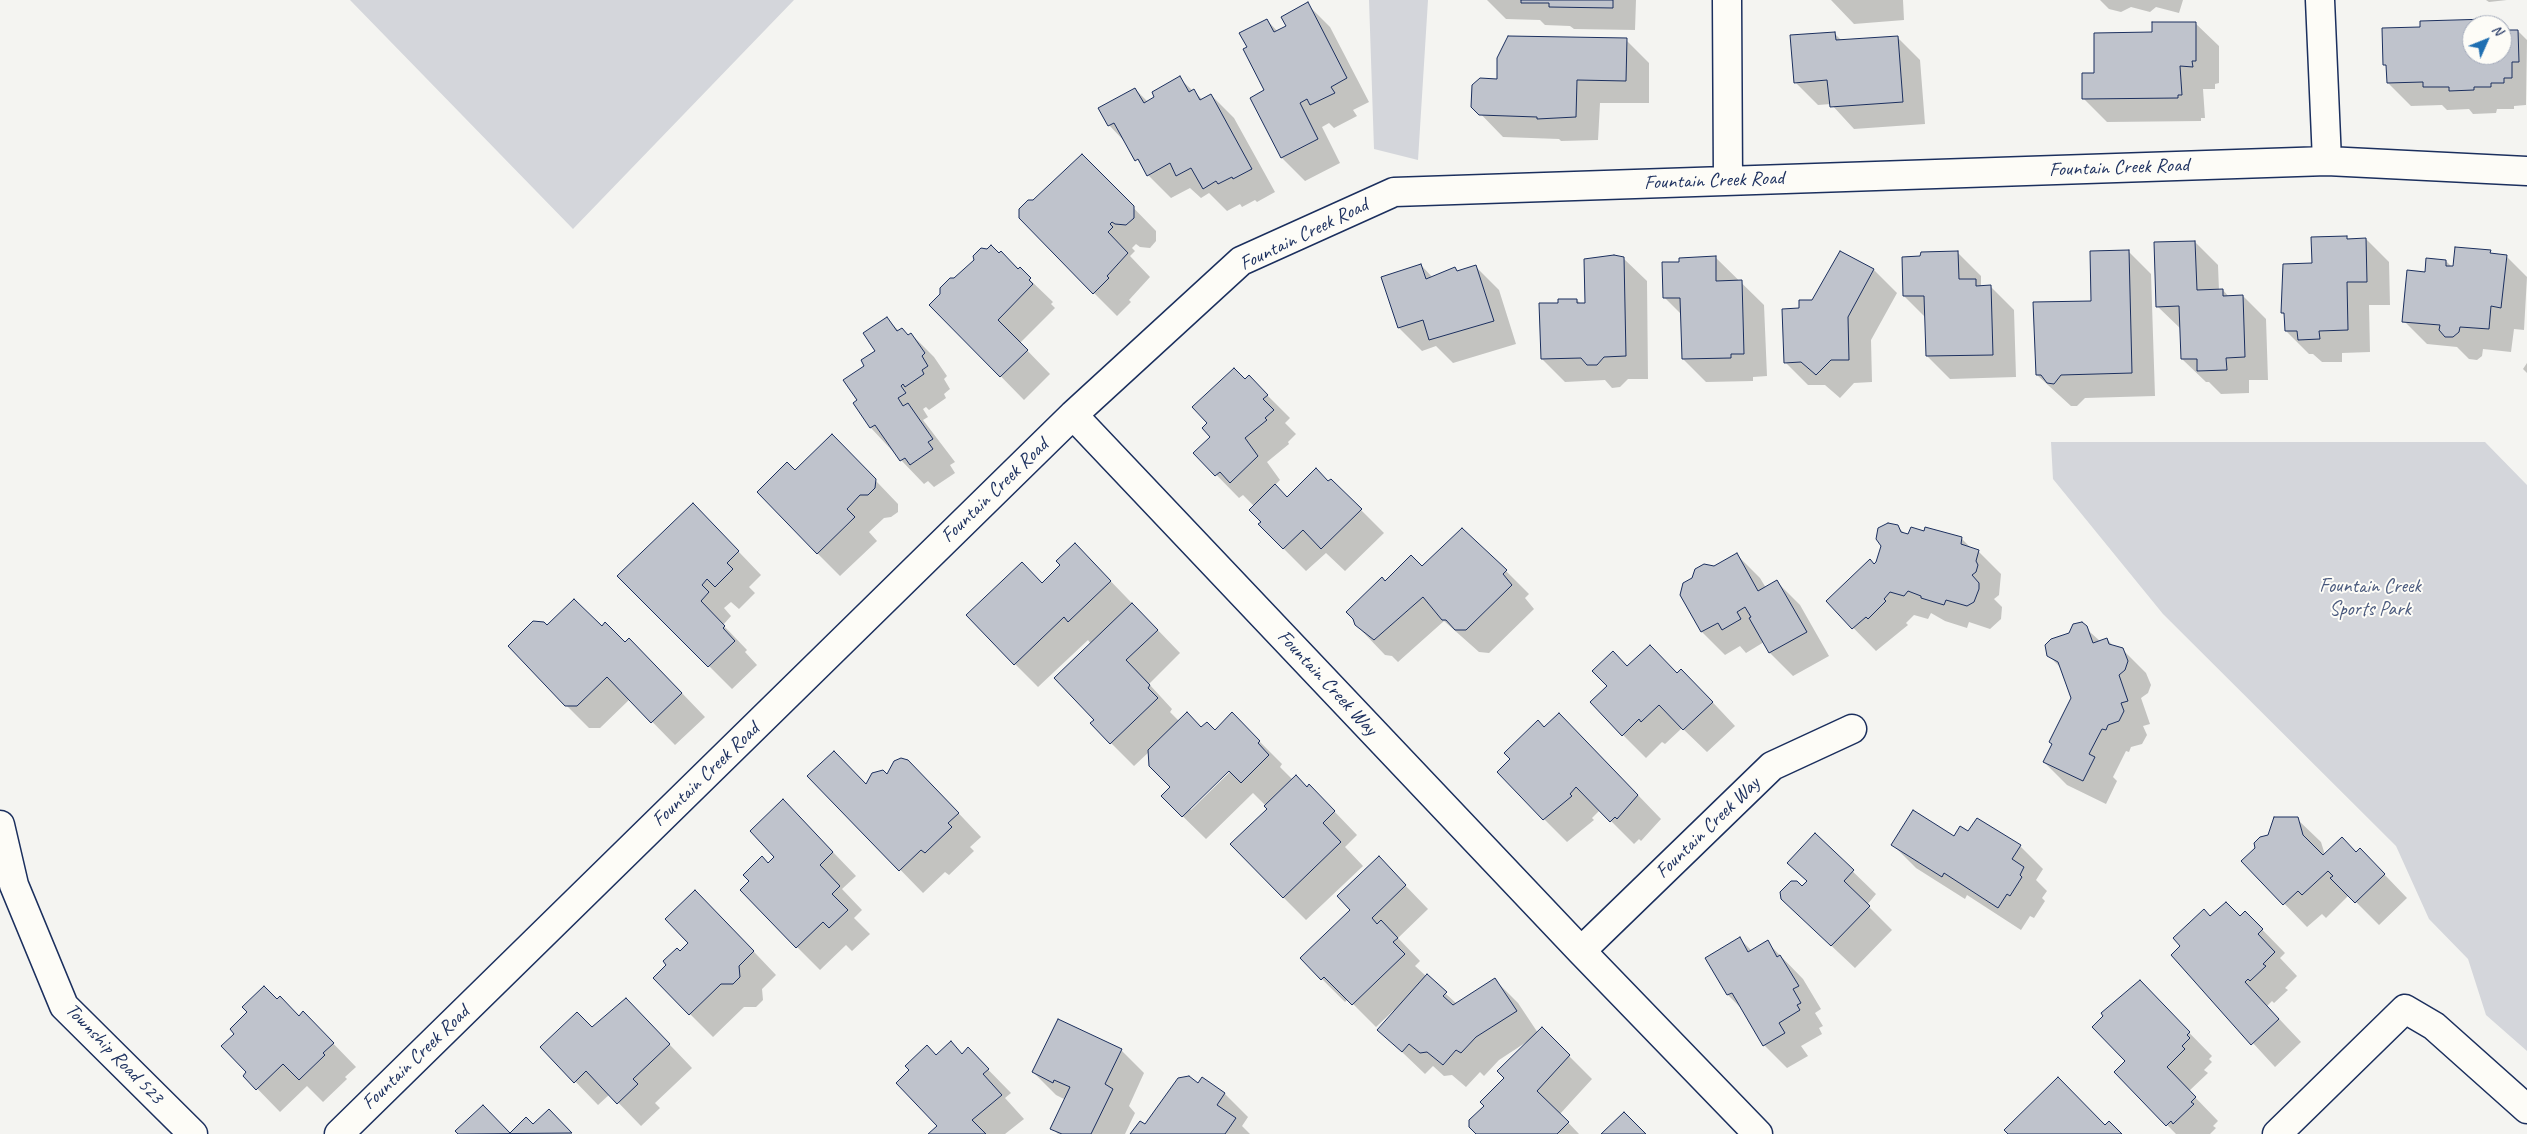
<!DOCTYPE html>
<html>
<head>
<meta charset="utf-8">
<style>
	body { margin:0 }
	#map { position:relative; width:2527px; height:1134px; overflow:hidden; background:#f4f4f1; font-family:Caveat,sans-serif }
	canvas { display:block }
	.north { position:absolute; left:2462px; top:15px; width:50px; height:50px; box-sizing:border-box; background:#fdfcf7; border:1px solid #a3aaba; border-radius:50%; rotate:46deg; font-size:14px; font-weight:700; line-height:20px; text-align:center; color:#1b2f5e }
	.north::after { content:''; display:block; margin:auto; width:18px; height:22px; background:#1f6fb2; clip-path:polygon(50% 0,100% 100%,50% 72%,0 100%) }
</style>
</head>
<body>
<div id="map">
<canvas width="2527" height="1134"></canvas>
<div class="north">N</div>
</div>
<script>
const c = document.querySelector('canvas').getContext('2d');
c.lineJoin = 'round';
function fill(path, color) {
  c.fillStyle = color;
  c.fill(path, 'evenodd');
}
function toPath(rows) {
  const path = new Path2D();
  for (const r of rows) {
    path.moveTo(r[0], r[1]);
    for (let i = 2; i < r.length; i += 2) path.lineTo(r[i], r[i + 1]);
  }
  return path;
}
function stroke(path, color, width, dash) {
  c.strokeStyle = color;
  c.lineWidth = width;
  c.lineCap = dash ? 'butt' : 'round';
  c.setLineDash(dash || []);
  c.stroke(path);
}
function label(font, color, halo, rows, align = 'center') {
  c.font = font + ' Caveat,sans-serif';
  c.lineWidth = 4;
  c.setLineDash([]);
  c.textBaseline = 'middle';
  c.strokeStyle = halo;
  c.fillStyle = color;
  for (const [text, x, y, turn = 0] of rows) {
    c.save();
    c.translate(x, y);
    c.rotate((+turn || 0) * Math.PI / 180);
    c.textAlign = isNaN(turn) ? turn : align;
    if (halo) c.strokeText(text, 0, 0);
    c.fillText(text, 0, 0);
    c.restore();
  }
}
fill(toPath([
	[350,0,794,0,573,229],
	[1369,0,1428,0,1418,160,1374,149],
	[2051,442,2485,442,2527,485,2527,1051,2486,1015,2468,959,2429,919,2396,846,2163,614,2053,479]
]), '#d4d6db');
fill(toPath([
	[1487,0,1636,0,1635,30,1574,29,1570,26,1545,25,1540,20,1506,19],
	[1831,0,1903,0,1904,20,1854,24],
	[2100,0,2183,0,2179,13,2156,7,2150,12,2131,7,2121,12,2109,9],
	[2486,0,2507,0,2489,2],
	[1307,4,1330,27,1369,102,1353,110,1357,116,1334,128,1329,123,1322,127,1340,163,1305,181,1282,158,1252,98,1266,91,1248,47,1267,20,1278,32,1288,27],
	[2488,21,2492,25,2472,25,2472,55,2502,55,2502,31,2518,31,2527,40,2526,105,2514,106,2514,109,2497,109,2496,113,2473,114,2469,109,2447,110,2442,105,2411,106,2388,83,2388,68,2384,64,2421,28],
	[2195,23,2219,46,2219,83,2215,84,2215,89,2203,89,2205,118,2201,118,2201,121,2107,122,2084,99,2096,75,2153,34],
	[1834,33,1842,41,1897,37,1920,60,1925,124,1854,129,1831,104,1818,105,1795,82],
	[1626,40,1649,63,1649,103,1600,103,1598,140,1561,141,1559,139,1503,137,1473,106,1498,80],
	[1179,78,1203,100,1211,95,1234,118,1275,192,1257,202,1255,200,1242,207,1240,204,1227,211,1209,193,1201,198,1190,188,1171,198,1148,175,1126,143,1109,125,1100,109,1135,89,1148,102],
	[1082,155,1156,231,1156,241,1150,248,1140,247,1136,244,1132,248,1135,251,1130,256,1150,277,1129,300,1131,302,1117,316,1094,293,1034,202],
	[2313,238,2366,239,2389,262,2390,305,2369,305,2370,352,2342,353,2342,362,2322,362,2313,354,2309,354,2286,331,2286,316,2282,313,2313,264],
	[2195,242,2218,265,2219,291,2223,290,2229,297,2243,296,2266,319,2268,380,2249,380,2249,393,2221,394,2209,382,2206,382,2182,359,2182,330,2157,306],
	[987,250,999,255,1001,252,1053,302,1051,304,1055,308,1020,343,1050,374,1024,400,931,305,954,280],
	[2128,251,2151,274,2155,396,2085,398,2077,406,2071,406,2037,375],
	[2490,252,2493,255,2506,256,2527,277,2524,330,2514,329,2511,352,2483,349,2482,356,2477,360,2469,359,2457,347,2427,344,2404,321,2426,273,2446,261,2452,267],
	[1958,253,1981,276,1981,287,1991,287,2014,310,2016,377,1950,379,1927,356,1926,318,1904,296],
	[1596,257,1623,258,1647,281,1648,379,1628,379,1620,387,1612,388,1605,380,1565,382,1542,359,1559,304,1577,300,1581,304,1586,304],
	[1715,257,1764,305,1767,376,1753,377,1753,381,1706,382,1683,359,1682,315,1665,298,1681,263],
	[1421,265,1433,278,1476,267,1499,290,1516,344,1453,363,1436,346,1422,351,1399,328],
	[1874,270,1897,293,1871,340,1872,382,1854,383,1840,398,1825,385,1808,385,1785,362,1800,310],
	[886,318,899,331,908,336,911,334,934,357,947,376,944,379,950,389,944,394,946,398,929,410,926,407,923,409,928,417,923,420,955,462,950,465,955,473,934,487,928,481,924,484,901,460,871,428,854,404,859,401,866,366,877,351],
	[2527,363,2527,373,2523,369],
	[1249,377,1290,418,1285,423,1296,434,1288,442,1289,444,1267,462,1280,480,1274,486,1287,498,1331,480,1384,533,1345,571,1326,553,1306,571,1283,548,1262,522,1254,506,1243,495,1239,498,1195,453,1212,437],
	[855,459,898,504,898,512,891,517,884,518,869,532,877,541,840,576,817,553,795,472],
	[1898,527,1906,535,1925,532,1926,529,1962,539,1972,549,1978,551,2001,574,1999,595,1994,599,2002,607,2001,619,1990,629,1969,622,1967,628,1945,621,1931,613,1928,619,1914,615,1906,623,1908,625,1876,651,1827,601,1875,566],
	[716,528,761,575,749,587,755,593,739,609,731,602,724,608,731,616,723,625,747,650,745,652,757,665,732,689,619,576],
	[1737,555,1760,578,1766,588,1777,582,1800,605,1829,656,1793,676,1770,653,1764,642,1746,653,1740,646,1725,655,1702,632],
	[1098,568,1180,653,1149,684,1172,709,1170,712,1179,721,1215,732,1232,714,1282,764,1280,767,1293,780,1307,788,1332,809,1357,835,1345,847,1363,866,1306,920,1283,897,1269,809,1253,793,1206,839,1162,796,1171,787,1150,751,1134,766,1111,743,1095,720,1091,644,1088,640,1038,687,1015,664,1042,584],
	[1233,766,1234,768,1191,810,1189,808],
	[1422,568,1506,571,1529,594,1525,598,1534,609,1489,653,1479,652,1444,621,1398,662,1392,656,1385,655,1362,631,1348,612,1385,582],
	[2081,624,2101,642,2107,639,2114,647,2122,649,2146,673,2151,685,2148,693,2141,698,2150,724,2143,726,2147,735,2142,744,2131,747,2129,752,2126,751,2113,777,2117,781,2106,804,2067,785,2044,762,2073,698,2062,669,2048,655,2070,634,2072,627],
	[547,627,602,628,652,662,705,717,675,745,630,699,600,728,589,728,566,705],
	[1628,668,1677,674,1704,693,1735,726,1707,752,1682,728,1665,744,1662,742,1646,758,1623,735],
	[1545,728,1582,737,1661,819,1641,841,1639,839,1634,844,1600,810,1592,818,1594,820,1567,842,1544,819,1512,759],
	[809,776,867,786,887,776,931,784,981,837,970,847,974,851,949,875,945,872,923,893],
	[2297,819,2321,842,2325,855,2357,854,2383,873,2407,898,2379,925,2349,895,2326,918,2322,914,2307,927,2243,861,2269,836],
	[806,824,856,876,842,889,862,910,854,918,870,934,852,951,846,945,820,970,797,947,768,864],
	[1969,833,2020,846,2043,869,2036,880,2047,891,2042,898,2045,901,2034,918,2030,916,2021,930,1967,895,1965,899,1916,868,1893,845,1955,838],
	[1815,835,1876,894,1867,905,1892,930,1855,968,1806,922,1802,888,1808,882],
	[1401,881,1428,909,1398,938,1420,961,1415,966,1457,1004,1495,980,1518,1003,1538,1033,1565,1052,1592,1079,1560,1114,1579,1134,1477,1134,1486,1106,1506,1078,1528,1041,1499,1060,1484,1076,1480,1072,1466,1087,1452,1075,1444,1076,1433,1066,1425,1074,1379,1030,1395,1011,1394,1010,1376,1027,1348,999,1345,1002,1322,979],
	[2245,912,2285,953,2280,958,2297,976,2285,988,2288,990,2274,1003,2272,1001,2267,1006,2301,1042,2275,1067,2172,955,2210,918,2240,918],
	[718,914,776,975,762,989,763,1000,756,1007,744,1007,713,1037,690,1014,668,965],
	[1740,939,1752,951,1767,942,1803,979,1821,1009,1815,1013,1823,1026,1819,1028,1822,1034,1801,1046,1808,1056,1787,1068,1764,1045,1743,1010,1728,995,1707,958],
	[277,1001,326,1036,356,1067,345,1077,347,1079,323,1102,307,1086,280,1112,245,1076,248,1072,236,1034,249,1012],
	[2162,1005,2212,1056,2209,1059,2212,1062,2204,1070,2208,1073,2189,1091,2218,1121,2213,1126,2216,1128,2210,1134,2176,1134,2115,1072,2127,1061],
	[649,1023,692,1068,655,1103,660,1108,641,1126,610,1094,598,1105,542,1047,592,1028],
	[968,1049,1011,1093,1005,1098,1024,1119,1005,1134,930,1134,938,1126,937,1056,962,1055],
	[1121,1050,1144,1073,1129,1106,1135,1113,1125,1134,1058,1134,1052,1128,1066,1100,1056,1095,1033,1072],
	[1203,1079,1225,1094,1248,1117,1242,1126,1250,1134,1132,1134,1145,1126,1199,1084],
	[549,1111,572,1134,511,1134,526,1119,534,1126]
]), '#0003');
const building = toPath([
	[1521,0,1613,0,1613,8,1549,7,1549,3,1521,3,1521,0],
	[1308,2,1347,78,1331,87,1335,93,1310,105,1307,99,1300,103,1318,139,1281,158,1250,98,1264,90,1243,49,1247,47,1239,33,1267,19,1274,32,1286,26,1281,17,1308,2],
	[2489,19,2489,25,2472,25,2472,55,2502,55,2502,30,2518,30,2519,62,2512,62,2512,78,2504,78,2504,83,2491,83,2491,87,2474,87,2474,90,2449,91,2449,87,2423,87,2423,82,2387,83,2386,65,2383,65,2382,28,2420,27,2420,21,2489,19],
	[2152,22,2196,22,2196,61,2192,61,2193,67,2180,66,2182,95,2178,95,2178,98,2082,99,2082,73,2094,73,2094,33,2152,32,2152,22],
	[1835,32,1836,40,1898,36,1903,102,1830,107,1827,80,1794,83,1790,35,1835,32],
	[1508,36,1627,38,1626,81,1577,80,1576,117,1537,119,1537,117,1479,115,1471,107,1472,85,1480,78,1497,79,1497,58,1508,36],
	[1180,76,1189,92,1194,89,1200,100,1211,94,1252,169,1233,179,1232,177,1218,184,1216,181,1203,189,1191,168,1176,176,1170,163,1147,176,1138,159,1135,161,1114,123,1108,126,1098,108,1135,88,1144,103,1154,97,1152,92,1180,76],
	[1082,154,1134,206,1134,218,1126,225,1115,224,1112,222,1110,224,1113,227,1108,232,1128,253,1107,276,1109,278,1093,294,1019,218,1019,209,1028,200,1033,200,1082,154],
	[2347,236,2347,239,2366,238,2367,282,2347,282,2348,330,2319,331,2320,339,2298,340,2297,331,2285,331,2284,313,2281,313,2283,264,2312,263,2311,237,2347,236],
	[2195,241,2197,290,2223,289,2223,296,2243,295,2245,357,2226,358,2227,370,2197,371,2197,359,2181,359,2179,306,2156,307,2154,242,2195,241],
	[991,245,999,253,1001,251,1018,269,1020,267,1031,278,1029,280,1033,284,998,320,1028,350,1000,377,929,305,940,294,940,288,950,278,954,278,974,260,973,256,981,248,987,249,991,245],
	[2455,247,2491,250,2490,253,2507,255,2501,308,2491,306,2489,329,2460,327,2459,332,2453,337,2445,337,2439,330,2440,325,2402,322,2407,270,2425,272,2426,258,2446,260,2446,266,2453,266,2455,247],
	[2129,250,2132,373,2061,375,2054,384,2047,383,2041,375,2036,375,2033,302,2091,301,2090,251,2129,250],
	[1840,251,1874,269,1848,317,1849,360,1831,360,1816,375,1801,362,1784,363,1782,309,1799,308,1799,300,1812,300,1840,251],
	[1958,251,1959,279,1976,279,1976,286,1991,285,1993,355,1926,356,1924,296,1903,296,1902,257,1920,256,1921,252,1958,251],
	[1614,255,1624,257,1626,356,1604,357,1597,365,1587,365,1581,358,1541,359,1539,303,1558,303,1558,299,1577,299,1577,303,1585,303,1584,259,1614,255],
	[1716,256,1716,281,1742,280,1744,354,1731,354,1731,358,1682,359,1680,298,1663,298,1662,262,1679,262,1679,258,1716,256],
	[1421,264,1426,279,1455,267,1457,271,1476,265,1494,321,1429,340,1423,320,1398,328,1381,277,1421,264],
	[887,317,897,331,902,328,908,335,911,333,925,353,922,356,928,366,922,370,924,374,905,387,903,384,901,386,906,393,898,398,903,406,908,403,933,439,928,442,933,449,910,465,905,458,900,461,875,425,870,428,853,403,857,400,843,380,864,366,861,360,875,351,863,333,887,317],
	[1234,368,1245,379,1249,375,1268,395,1263,399,1274,410,1265,418,1267,420,1245,438,1258,456,1230,483,1220,472,1215,476,1193,453,1210,437,1202,428,1207,423,1192,407,1234,368],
	[832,434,876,479,875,488,868,495,860,495,847,509,855,517,817,554,757,492,787,462,795,470,832,434],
	[1316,468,1328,481,1331,479,1362,509,1321,549,1303,530,1283,549,1258,524,1261,522,1249,510,1275,484,1287,497,1316,468],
	[693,503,739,551,727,563,733,569,715,587,707,579,702,585,709,592,701,601,725,626,723,628,735,641,708,667,617,576,693,503],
	[1888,523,1898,525,1901,532,1908,534,1911,527,1924,531,1925,527,1962,537,1961,544,1979,550,1976,561,1978,565,1976,572,1972,575,1979,583,1979,589,1974,602,1967,606,1946,600,1944,605,1921,598,1921,596,1908,591,1904,596,1890,592,1884,599,1886,601,1868,619,1866,617,1852,629,1826,601,1870,559,1874,564,1876,562,1881,546,1876,539,1878,528,1888,523],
	[1462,528,1507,570,1503,574,1512,585,1466,630,1455,630,1446,620,1442,620,1423,597,1374,640,1355,625,1353,619,1346,612,1382,577,1385,581,1411,555,1422,566,1462,528],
	[1075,543,1111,581,1068,622,1064,617,1014,665,966,615,1022,562,1042,583,1060,565,1056,561,1075,543],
	[1737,553,1758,591,1777,580,1807,632,1769,653,1749,618,1751,617,1745,607,1737,612,1741,619,1722,630,1718,623,1701,632,1680,595,1683,583,1692,578,1695,569,1704,564,1714,566,1737,553],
	[574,599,602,626,605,622,625,642,629,638,682,693,651,723,607,677,577,706,565,706,508,646,533,621,544,622,547,625,574,599],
	[1132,603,1158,630,1126,660,1150,685,1148,688,1158,698,1110,744,1090,723,1094,720,1054,678,1132,603],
	[2082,622,2087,626,2093,643,2107,638,2109,644,2123,648,2128,661,2125,670,2119,675,2128,701,2121,703,2124,711,2119,721,2108,725,2106,730,2102,729,2089,754,2095,757,2083,781,2043,762,2052,744,2049,742,2071,698,2058,662,2047,656,2045,645,2051,639,2069,633,2073,624,2082,622],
	[1650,645,1677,673,1681,669,1713,702,1683,730,1659,705,1641,722,1639,719,1622,736,1590,702,1607,686,1592,671,1613,651,1627,666,1650,645],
	[1187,712,1201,727,1207,722,1215,730,1232,712,1260,741,1258,743,1269,755,1241,783,1229,771,1182,817,1161,796,1170,787,1149,766,1148,750,1187,712],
	[1559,713,1638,795,1617,819,1615,817,1610,822,1576,787,1570,794,1572,796,1543,820,1497,772,1510,759,1504,753,1538,720,1544,727,1559,713],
	[834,751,866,784,872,773,883,770,887,774,894,761,901,758,908,760,959,813,948,823,952,827,925,853,921,850,899,871,807,776,834,751],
	[1296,775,1307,787,1309,784,1335,811,1323,823,1341,842,1283,898,1230,844,1267,809,1264,806,1296,775],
	[783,799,833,852,820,865,840,886,832,894,848,910,829,928,823,922,796,948,740,890,749,881,743,875,762,856,768,863,774,857,750,831,783,799],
	[1913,810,1954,836,1960,826,1968,831,1977,818,2021,845,2012,859,2024,867,2020,875,2022,877,2010,896,2007,894,1998,908,1944,873,1942,877,1891,845,1913,810],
	[2274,817,2298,817,2303,835,2323,855,2342,837,2356,852,2360,848,2385,874,2355,903,2330,878,2333,876,2328,871,2302,895,2298,891,2283,905,2241,861,2255,848,2254,843,2260,837,2268,835,2274,817],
	[1815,833,1854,870,1844,881,1870,906,1831,946,1781,899,1780,892,1791,881,1797,881,1802,886,1807,881,1787,863,1815,833],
	[1379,856,1406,885,1372,918,1377,924,1381,920,1398,938,1393,942,1405,954,1352,1005,1324,977,1321,980,1300,958,1350,910,1337,896,1379,856],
	[695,890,754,951,739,966,740,977,733,984,721,984,689,1015,653,978,666,965,663,961,677,948,680,951,688,943,665,919,695,890],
	[2226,902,2240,916,2245,911,2263,929,2258,934,2275,952,2263,964,2266,966,2250,981,2248,979,2245,982,2279,1019,2251,1045,2171,955,2180,946,2173,938,2204,909,2210,916,2226,902],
	[1740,937,1748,952,1768,940,1777,957,1780,955,1799,986,1793,989,1801,1003,1797,1005,1800,1010,1779,1023,1785,1033,1763,1046,1732,993,1727,995,1705,958,1740,937],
	[1427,974,1447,992,1443,996,1453,1005,1495,978,1517,1011,1476,1037,1461,1053,1456,1050,1443,1065,1427,1052,1420,1053,1409,1044,1402,1052,1377,1030,1427,974],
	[2140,980,2190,1032,2187,1035,2190,1038,2182,1046,2185,1049,2167,1067,2196,1097,2191,1102,2194,1104,2173,1124,2171,1121,2166,1126,2114,1072,2125,1061,2092,1027,2103,1016,2101,1013,2140,980],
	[264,986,277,999,280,996,299,1016,303,1011,334,1043,323,1053,325,1055,299,1080,283,1064,256,1090,243,1076,246,1072,221,1046,234,1034,230,1029,247,1012,242,1007,264,986],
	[626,998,670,1044,633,1079,638,1084,617,1104,586,1071,574,1083,540,1047,577,1012,592,1027,626,998],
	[1058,1019,1122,1049,1105,1084,1113,1089,1091,1134,1062,1134,1050,1129,1070,1087,1054,1080,1053,1083,1032,1072,1058,1019],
	[1542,1027,1570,1055,1537,1091,1569,1122,1557,1134,1476,1134,1469,1127,1469,1120,1484,1106,1480,1102,1504,1078,1497,1071,1542,1027],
	[951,1041,962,1054,968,1047,989,1069,983,1074,1002,1095,972,1120,986,1134,928,1134,937,1126,896,1083,909,1070,905,1066,927,1045,936,1055,951,1041],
	[1189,1076,1198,1083,1202,1077,1225,1093,1217,1105,1236,1118,1225,1134,1130,1134,1140,1121,1145,1124,1178,1078,1189,1076],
	[2058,1077,2105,1125,2109,1121,2122,1134,2008,1134,2004,1130,2058,1077],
	[483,1105,510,1133,526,1117,533,1124,549,1109,572,1133,458,1134,455,1131,483,1105],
	[1624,1112,1646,1134,1601,1134,1624,1112]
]);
fill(building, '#bfc3cc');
stroke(building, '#1b2f5e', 1);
const minor = toPath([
	[1727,0,1728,180],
	[2320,0,2327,161],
	[1073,415,1581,951,1758,1134],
	[0,825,14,885,64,1006,193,1134],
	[1581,951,1772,766,1852,729],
	[339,1134,1073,415,1241,261,1394,192,2327,161,2527,171],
	[2277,1134,2405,1009,2434,1026,2527,1109]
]);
stroke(minor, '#1b2f5e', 31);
stroke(minor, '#fdfcf7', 28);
label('20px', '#1b2f5e', '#fdfcf7', [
	["Fountain Creek Road",2119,168,-2],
	["Fountain Creek Road",1714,181,-2],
	["Fountain Creek Road",1304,235,-26],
	["Fountain Creek Road",995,491,-44],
	["Fountain Creek Way",1327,683,47],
	["Fountain Creek Road",706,775,-44],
	["Fountain Creek Way",1708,828,-44],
	["Township Road 523",114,1054,46],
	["Fountain Creek Road",416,1058,-44]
]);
label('20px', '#49597d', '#fdfcf7', [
	["Fountain Creek",2370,587],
	["Sports Park",2370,610]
]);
</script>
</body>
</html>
